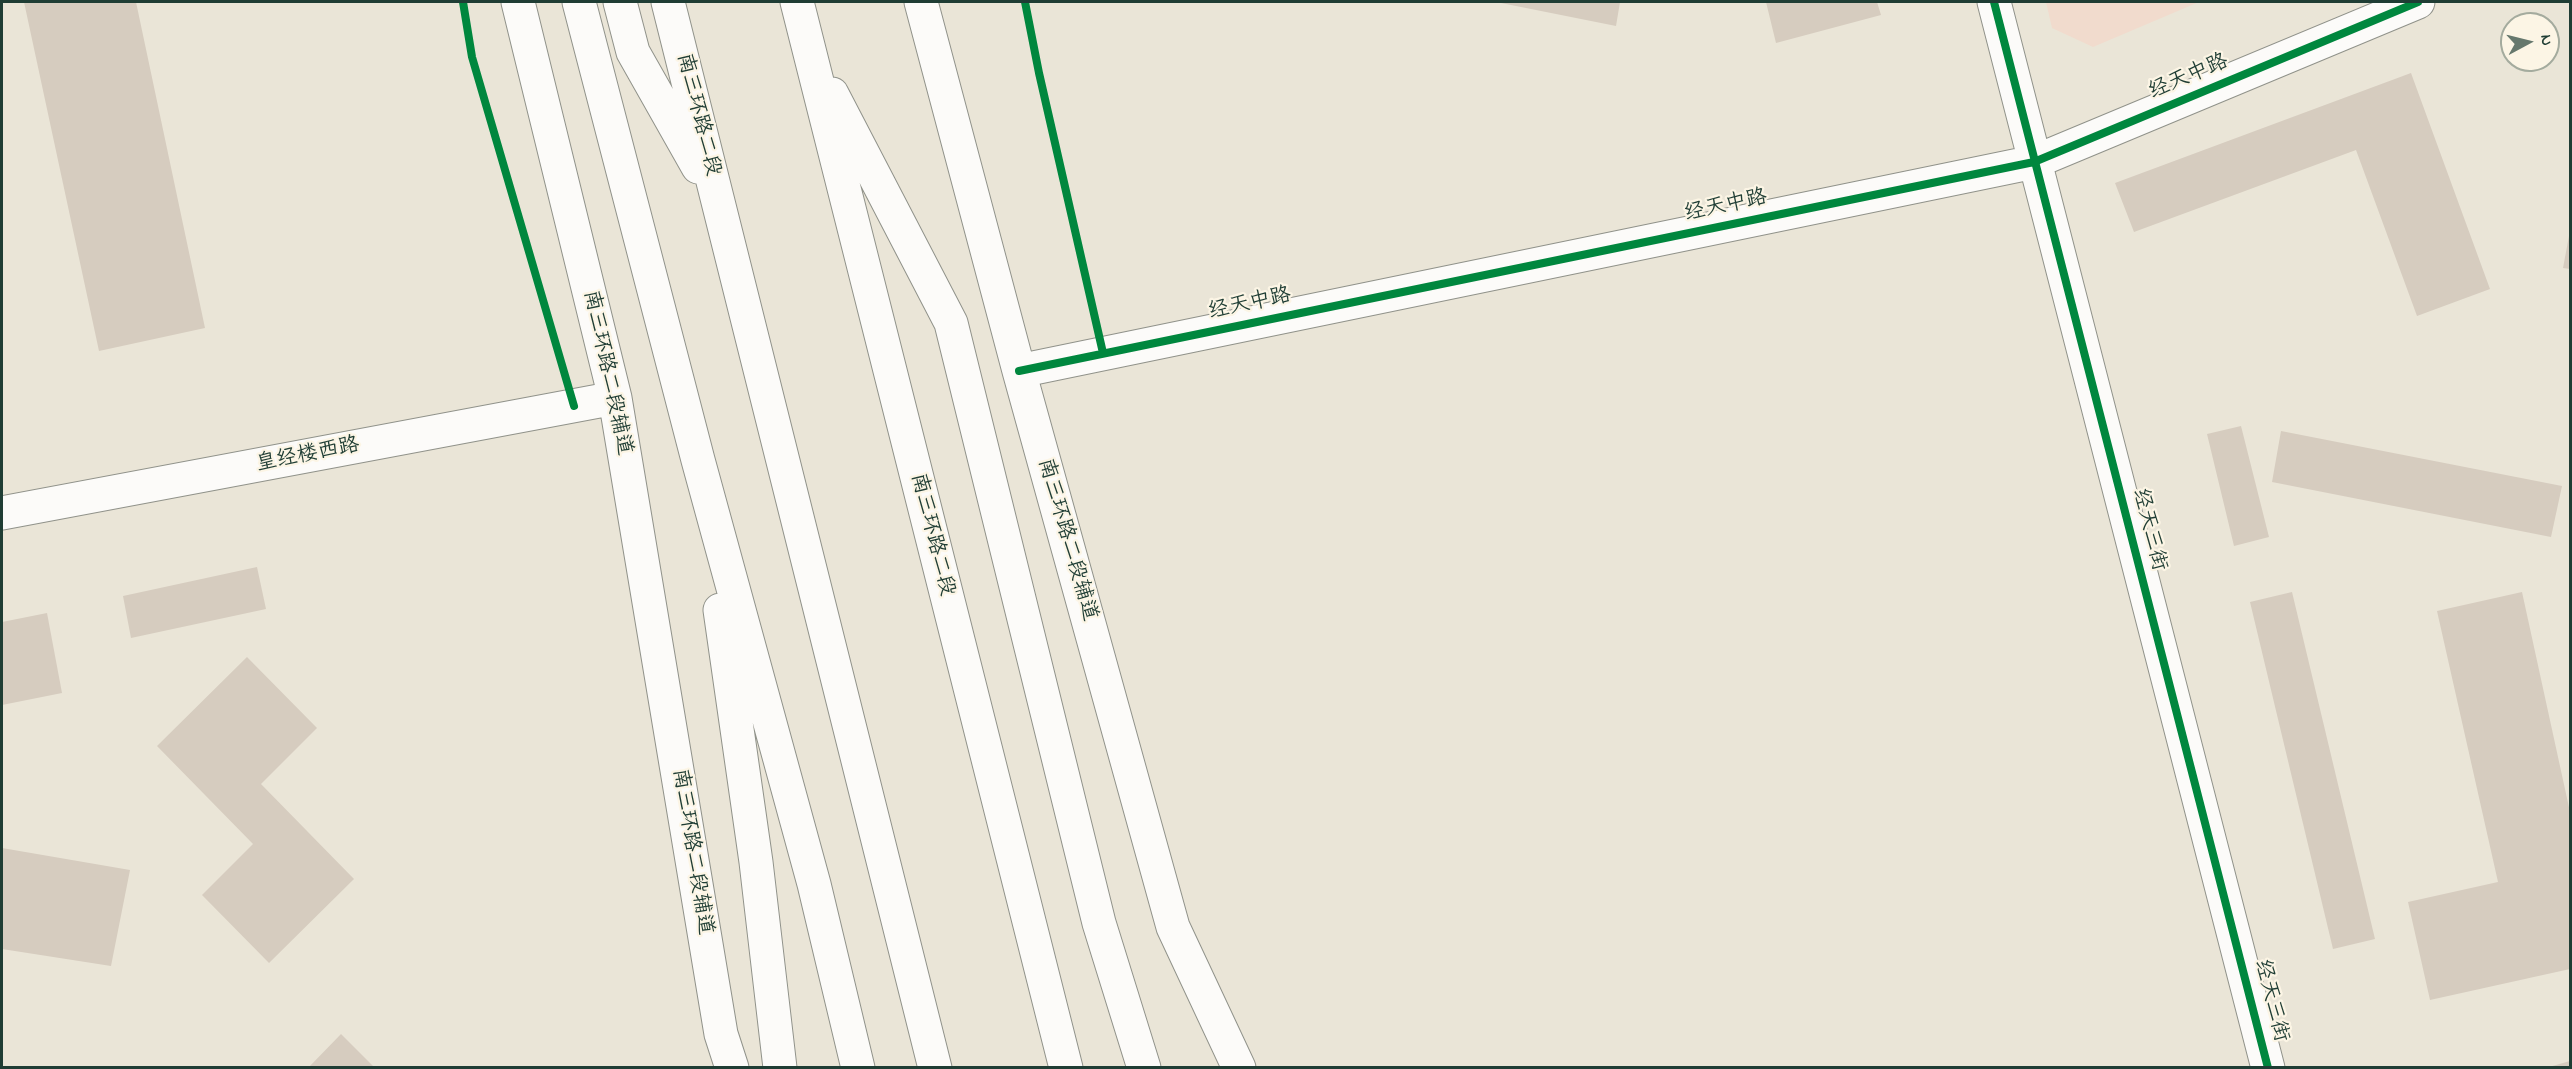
<!DOCTYPE html>
<html>
<head>
<meta charset="utf-8">
<style>
	body { margin:0 }
	#map { position:relative; width:2572px; height:1069px; overflow:hidden; background:#eae5d7; font-family:"Indie Flower",sans-serif }
	canvas { display:block }
	.frame { position:absolute; inset:0; border:3px solid #1f3d34; pointer-events:none }
	.north { position:absolute; left:2500px; top:12px; width:60px; height:60px; box-sizing:border-box; background:#fcf5e5; border:2px solid #a4ab9e; border-radius:50%; rotate:83deg; font-size:16px; font-weight:700; line-height:24px; text-align:center; color:#1f3d34 }
	.north::after { content:''; display:block; margin:auto; width:21px; height:27px; background:#66786d; clip-path:polygon(50% 0,100% 100%,50% 72%,0 100%) }
</style>
</head>
<body>
<div id="map">
<canvas width="2572" height="1069"></canvas>
<div class="frame"></div>
<div class="north">N</div>
</div>
<script>
const c = document.querySelector('canvas').getContext('2d');
c.lineJoin = 'round';
function fill(path, color) {
  c.fillStyle = color;
  c.fill(path, 'evenodd');
}
function toPath(rows) {
  const path = new Path2D();
  for (const r of rows) {
    path.moveTo(r[0], r[1]);
    for (let i = 2; i < r.length; i += 2) path.lineTo(r[i], r[i + 1]);
  }
  return path;
}
function stroke(path, color, width, dash) {
  c.strokeStyle = color;
  c.lineWidth = width;
  c.lineCap = dash ? 'butt' : 'round';
  c.setLineDash(dash || []);
  c.stroke(path);
}
function label(font, color, halo, rows, align = 'center') {
  c.font = font + ' "Indie Flower","LXGW WenKai TC",sans-serif';
  c.lineWidth = 4.5;
  c.setLineDash([]);
  c.textBaseline = 'middle';
  c.strokeStyle = halo;
  c.fillStyle = color;
  for (const [text, x, y, turn = 0] of rows) {
    c.save();
    c.translate(x, y);
    c.rotate((+turn || 0) * Math.PI / 180);
    c.textAlign = isNaN(turn) ? turn : align;
    if (halo) c.strokeText(text, 0, 0);
    c.fillText(text, 0, 0);
    c.restore();
  }
}
fill(toPath([
	[2046,2,2199,2,2093,47,2052,28]
]), '#f1dbcd');
fill(toPath([
	[24,2,136,2,205,328,99,351],
	[1496,2,1620,2,1616,26],
	[1766,2,1877,2,1881,15,1776,43],
	[2411,73,2490,289,2417,316,2356,150,2134,232,2115,183],
	[2569,236,2570,236,2570,269,2563,268],
	[2241,426,2269,537,2234,546,2207,434],
	[2281,431,2562,486,2551,537,2272,482],
	[257,567,266,609,131,638,123,596],
	[2292,592,2375,939,2333,949,2250,602],
	[2522,592,2570,812,2570,969,2430,1000,2408,902,2498,882,2437,611],
	[47,613,62,693,2,705,2,622],
	[247,657,317,728,261,784,354,879,269,963,202,895,253,844,157,746],
	[2,848,130,870,111,966,2,949],
	[341,1034,375,1068,308,1068],
	[2570,1061,2570,1068,2549,1068,2549,1067]
]), '#d6ccbf');
const secondary = toPath([
	[518,2,615,398,721,1034,732,1068],
	[921,2,1019,371,1173,927,1239,1068],
	[1994,2,2268,1068],
	[1019,371,2034,162,2418,2],
	[2,513,615,398]
]);
const highway = toPath([
	[579,2,698,460,814,884,858,1068],
	[620,2,633,52,698,167],
	[668,2,935,1068],
	[797,2,1066,1068],
	[832,94,951,323,1099,923,1144,1068],
	[720,610,756,862,780,1068]
]);
stroke(secondary, '#90928a', 35);
stroke(highway, '#90928a', 35);
stroke(secondary, '#fcfbf9', 33);
stroke(highway, '#fcfbf9', 33);
stroke(toPath([
	[463,2,472,57,574,406],
	[1025,2,1039,73,1103,353],
	[1994,2,2268,1068],
	[1019,371,2034,162,2418,2]
]), '#00873e', 8);
label('21px', '#1f3d34', '#fcf5e5', [
	["经天中路",2189,78,-23],
	["南三环路二段",697,115,76],
	["经天中路",1726,207,-12],
	["经天中路",1250,305,-12],
	["南三环路二段辅道",606,373,78],
	["皇经楼西路",308,456,-11],
	["经天三街",2148,530,76],
	["南三环路二段",931,535,76],
	["南三环路二段辅道",1066,540,74],
	["南三环路二段辅道",691,852,81],
	["经天三街",2270,1001,76]
]);
</script>
</body>
</html>
